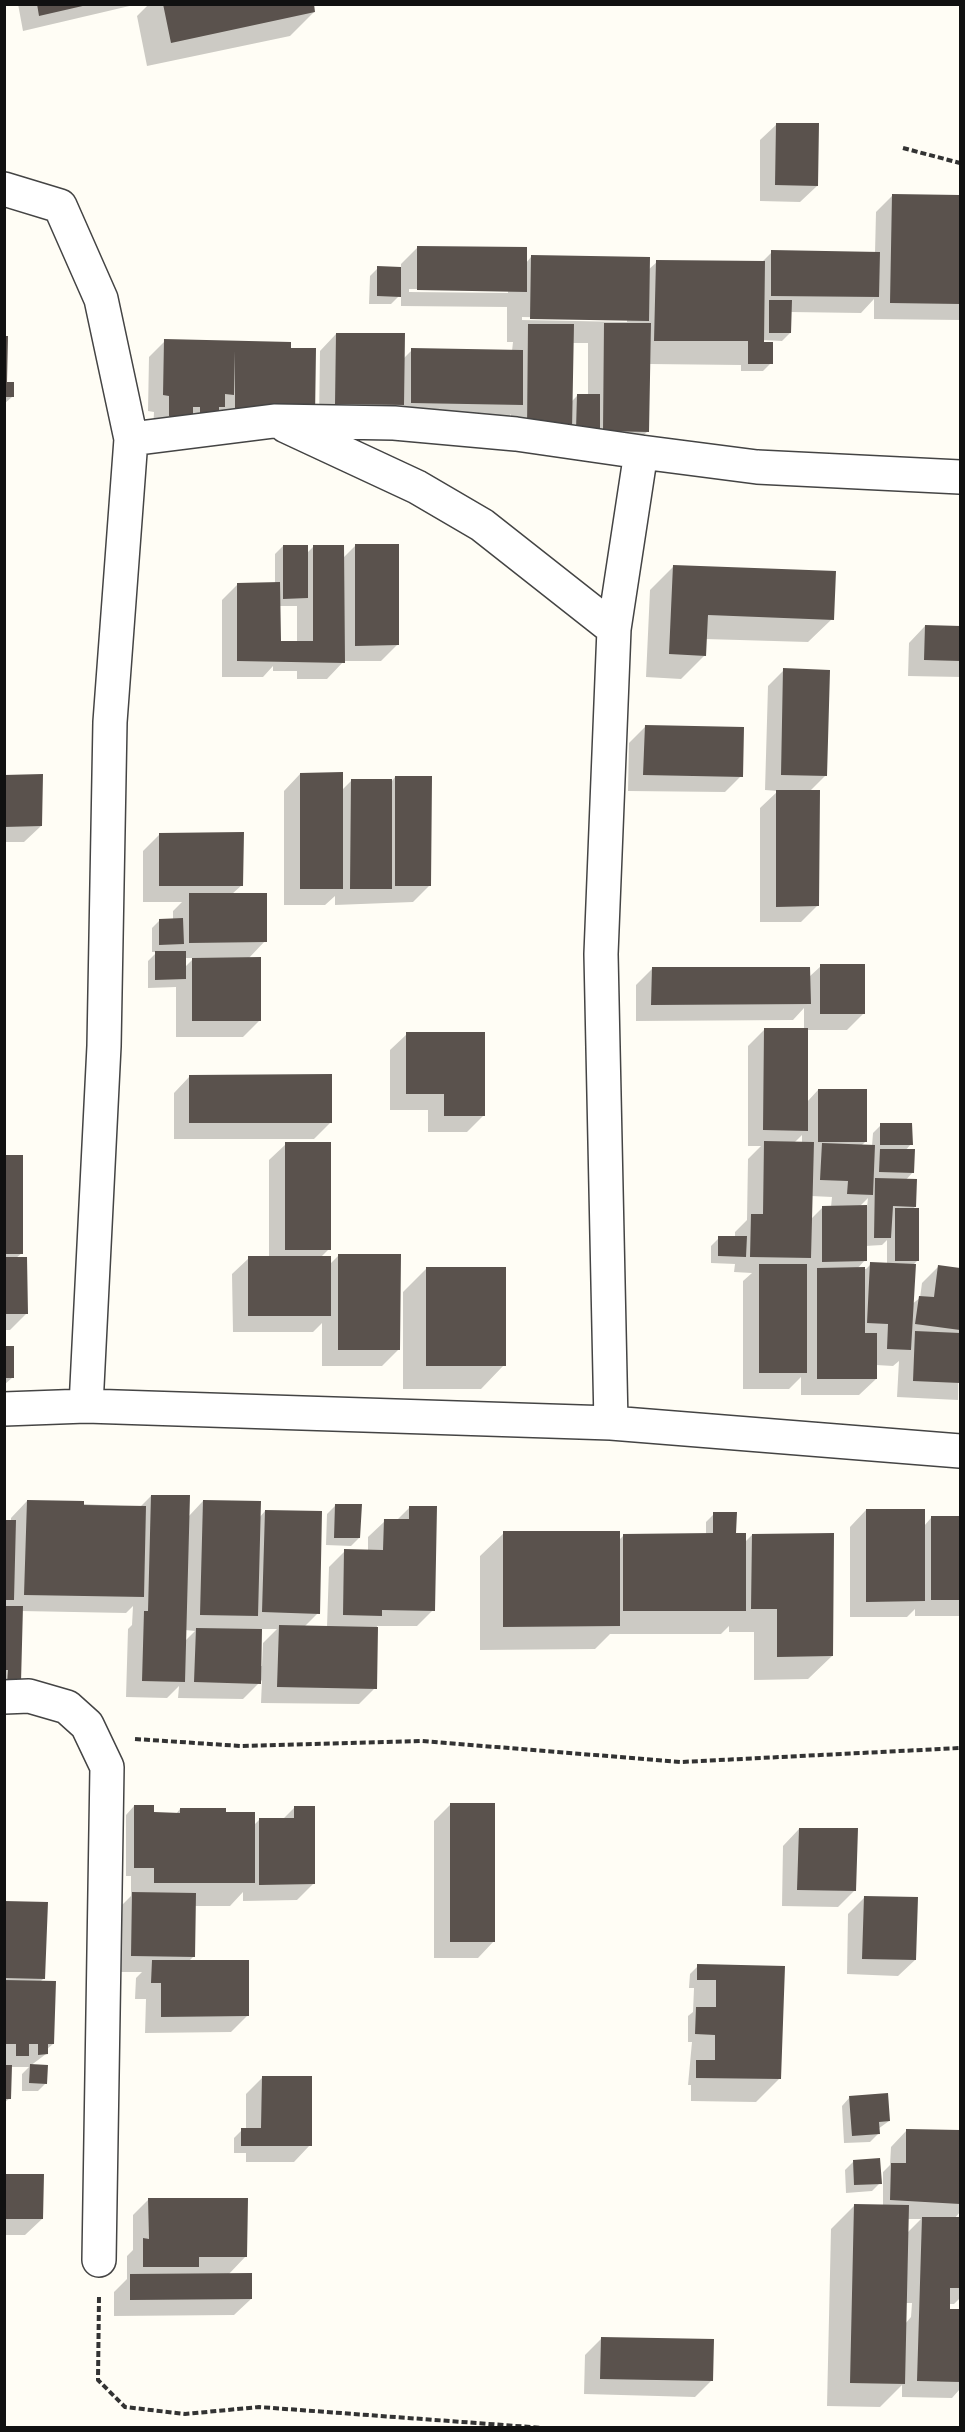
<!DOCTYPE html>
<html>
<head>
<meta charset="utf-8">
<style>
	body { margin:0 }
	#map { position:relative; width:965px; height:2432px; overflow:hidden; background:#fffdf5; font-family:"Noto Serif",serif }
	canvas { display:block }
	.frame { position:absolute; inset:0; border:6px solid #111; pointer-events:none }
</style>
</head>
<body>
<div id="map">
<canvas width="965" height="2432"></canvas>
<div class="frame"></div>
</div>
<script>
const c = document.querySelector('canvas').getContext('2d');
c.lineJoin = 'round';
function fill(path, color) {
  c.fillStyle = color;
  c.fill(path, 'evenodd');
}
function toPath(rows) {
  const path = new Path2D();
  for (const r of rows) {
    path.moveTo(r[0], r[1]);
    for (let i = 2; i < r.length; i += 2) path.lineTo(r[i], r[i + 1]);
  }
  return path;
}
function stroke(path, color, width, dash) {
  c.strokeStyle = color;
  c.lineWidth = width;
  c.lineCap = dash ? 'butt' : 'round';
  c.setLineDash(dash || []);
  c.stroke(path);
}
fill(toPath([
	[18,4,138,4,23,31],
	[149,4,312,4,314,12,290,36,147,66,137,16],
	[777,124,817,186,800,202,760,201,760,140],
	[892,196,960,196,960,320,874,319,874,299,861,313,790,312,790,333,782,341,762,340,771,363,763,371,741,371,741,365,649,364,648,431,631,447,511,446,511,414,505,421,319,420,320,351,336,334,403,359,412,350,512,351,513,342,507,342,507,307,401,306,401,294,391,304,369,304,370,276,378,268,401,268,401,264,418,247,526,263,531,257,648,270,657,262,761,263,772,252,875,253,876,212],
	[409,289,508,290,508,293,409,292],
	[522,317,627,319,627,322,522,320],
	[572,343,588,343,588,396,577,396,571,402],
	[4,337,6,383,12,397,4,404],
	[165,341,289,343,313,416,153,431,154,412,148,411,149,357],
	[356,545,397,645,381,661,344,661,327,679,297,679,297,671,273,671,273,666,263,677,222,677,222,600,238,584,275,584,275,554,283,546,307,553,313,547,343,558],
	[279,606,297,606,297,642,279,642],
	[674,566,832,619,808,642,705,639,705,655,681,679,646,677,650,590],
	[925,626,960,627,960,677,908,676,909,643],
	[784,670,826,775,809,792,818,905,801,922,760,922,760,808,778,791,765,790,768,686],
	[645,727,741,776,725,792,628,791,629,743],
	[300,774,342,790,351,781,392,781,395,777,430,885,413,902,335,905,335,896,325,905,284,905,284,791],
	[4,776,41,826,24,842,4,842],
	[160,834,242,885,232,894,265,941,248,959,259,1021,243,1037,176,1037,176,987,148,988,148,961,157,952,152,952,152,928,160,920,173,920,173,911,182,902,143,902,143,851],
	[185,958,194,958,185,967],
	[821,966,863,1014,847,1030,807,1030,807,1102,818,1090,866,1141,861,1146,872,1146,873,1133,881,1125,911,1144,905,1151,913,1172,905,1181,915,1207,911,1210,918,1260,914,1264,912,1304,920,1298,922,1283,938,1267,960,1269,958,1400,897,1397,899,1361,893,1366,876,1365,876,1379,859,1395,801,1395,801,1377,789,1389,743,1389,743,1281,752,1273,734,1272,735,1264,711,1263,711,1246,719,1238,735,1238,735,1232,747,1220,748,1159,761,1146,748,1146,748,1046,764,1030,804,1030,804,1008,793,1020,636,1021,636,985,652,969,809,977],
	[802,1135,802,1143,794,1143],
	[811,1196,832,1197,831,1207,822,1208,810,1220],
	[868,1198,867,1207,859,1207],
	[887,1240,887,1264,871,1264,866,1269,857,1269,865,1260,865,1246,882,1245],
	[407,1034,483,1116,467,1132,428,1132,428,1110,390,1110,390,1050],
	[190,1076,331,1122,314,1139,174,1139,174,1093],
	[286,1144,329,1249,321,1257,330,1264,339,1255,399,1349,382,1366,322,1366,322,1323,313,1332,233,1332,232,1274,249,1258,269,1258,269,1160],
	[4,1157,22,1253,16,1258,26,1314,10,1330,4,1330],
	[426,1269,504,1365,481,1389,403,1389,403,1292],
	[4,1348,13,1377,4,1385],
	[151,1496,188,1517,203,1501,259,1518,265,1511,318,1613,304,1627,327,1627,329,1567,345,1551,368,1551,368,1537,385,1521,396,1521,410,1507,433,1610,417,1626,377,1626,375,1688,359,1704,261,1703,262,1680,243,1699,178,1698,179,1686,167,1698,126,1697,128,1629,132,1625,133,1606,126,1613,21,1611,4,1696,4,1522,11,1522,11,1518,27,1501,140,1507],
	[260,1629,277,1629,263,1643,262,1666,260,1666],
	[185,1630,195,1631,185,1641],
	[335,1506,359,1538,351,1546,326,1545,327,1514],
	[866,1510,924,1526,931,1518,960,1518,960,1616,915,1616,915,1609,907,1617,850,1617,850,1527],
	[714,1514,744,1543,752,1535,832,1656,808,1679,754,1680,754,1632,729,1632,729,1626,721,1634,610,1634,595,1649,480,1650,480,1556,504,1533,619,1540,624,1535,706,1535,706,1522],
	[451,1804,494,1941,478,1958,434,1958,434,1821],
	[134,1806,152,1816,176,1814,180,1809,224,1814,253,1826,259,1820,282,1820,294,1808,313,1884,297,1900,243,1901,243,1892,230,1906,194,1906,193,1957,188,1962,247,2016,231,2032,145,2033,146,1999,135,1999,136,1978,142,1972,115,1972,117,1910,131,1896,131,1876,126,1876,126,1815],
	[799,1829,855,1890,838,1907,782,1906,783,1846],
	[864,1898,915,1960,898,1976,847,1974,848,1914],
	[4,1902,44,1978,40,1982,53,2044,46,2050,46,2054,30,2066,46,2083,38,2091,22,2091,22,2074,29,2067,11,2067,10,2098,4,2103],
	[698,1966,783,1967,780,2078,756,2102,691,2101,691,2085,688,2085,692,2042,688,2042,688,2016,693,2012,694,1988,689,1988,690,1974],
	[262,2078,310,2145,294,2162,246,2162,246,2153,234,2153,234,2138,242,2130,246,2130,246,2094],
	[850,2097,889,2121,878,2129,878,2134,870,2142,844,2143,842,2106],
	[907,2130,960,2132,960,2212,954,2219,960,2219,960,2298,954,2304,949,2304,949,2310,960,2310,960,2389,952,2398,902,2397,902,2385,880,2407,827,2406,831,2229,855,2205,883,2206,883,2172,890,2165,891,2147],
	[907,2219,921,2219,906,2234],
	[905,2303,912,2303,911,2317,905,2324],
	[853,2162,880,2183,872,2191,846,2193,845,2170],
	[4,2175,42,2219,25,2235,4,2235],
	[149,2199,246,2256,228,2275,251,2299,234,2315,114,2316,114,2292,127,2279,127,2256,133,2250,133,2215],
	[601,2339,712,2380,695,2397,584,2394,585,2355]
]), '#0003');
fill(toPath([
	[37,4,87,4,87,5,39,16],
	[163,4,314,4,315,12,171,43],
	[776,123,819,123,818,186,775,185],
	[892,194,960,195,960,304,890,303],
	[417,246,527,247,527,292,417,290],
	[771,250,880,252,879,297,771,296],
	[531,255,650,257,649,321,530,319],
	[656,260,765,261,764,342,773,342,773,364,748,364,748,341,654,341],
	[377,266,401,267,401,297,377,296],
	[769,300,792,300,791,333,769,333],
	[604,323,651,323,649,432,603,431],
	[528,324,574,324,572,430,527,430],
	[336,333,405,333,404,405,335,404],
	[4,336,8,336,7,382,14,382,14,397,4,397],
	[164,339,291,342,291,348,316,348,315,417,235,417,235,351,234,395,225,394,225,407,219,407,219,417,200,417,200,407,193,407,193,416,169,416,169,396,163,395],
	[411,348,523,350,523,405,411,403],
	[577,394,600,394,600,430,576,430],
	[355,544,399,544,399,645,355,646],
	[283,545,308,545,308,598,283,599],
	[313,545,344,545,345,663,237,661,237,583,280,582,281,641,313,641],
	[673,565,836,571,834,620,708,615,706,656,669,654],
	[925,625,960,626,960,661,924,660],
	[783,668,830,670,827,776,781,775],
	[645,725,744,727,743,777,643,775],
	[343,772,343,889,300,889,300,773],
	[43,774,42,826,4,827,4,775],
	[395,776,432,776,431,886,395,886],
	[351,779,392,779,392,889,350,889],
	[776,790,820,790,819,906,776,907],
	[244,832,243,886,159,886,159,833],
	[189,893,267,893,267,942,189,943],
	[183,918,184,944,159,945,159,919],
	[155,951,186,951,186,979,155,980],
	[261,957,261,1021,192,1021,192,958],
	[820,964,865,964,865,1014,820,1014],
	[652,967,810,967,811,1004,651,1005],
	[764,1028,808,1028,808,1131,763,1130],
	[406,1032,485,1032,485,1116,444,1116,444,1094,406,1094],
	[332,1074,332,1123,189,1123,189,1075],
	[818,1089,867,1089,867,1142,818,1142],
	[880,1123,912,1123,913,1145,880,1145],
	[764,1141,814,1142,811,1258,750,1257,751,1214,763,1214],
	[285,1142,331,1142,331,1250,285,1250],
	[822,1143,875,1145,873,1195,847,1194,848,1181,820,1180],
	[880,1149,915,1149,914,1173,879,1172],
	[4,1155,23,1155,23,1254,4,1254],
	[875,1178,917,1179,916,1207,893,1206,891,1238,874,1238],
	[867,1205,867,1261,822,1262,822,1206],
	[895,1208,919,1208,919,1261,895,1261],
	[718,1236,747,1236,746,1257,718,1256],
	[338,1254,401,1254,400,1350,338,1350],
	[248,1256,331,1256,331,1316,248,1316],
	[4,1257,27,1257,28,1314,4,1314],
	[870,1262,916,1264,911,1350,887,1349,888,1324,867,1323],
	[759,1264,807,1264,807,1373,759,1373],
	[938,1265,960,1268,960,1330,915,1324,919,1296,934,1297],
	[426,1267,506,1267,506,1366,426,1366],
	[865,1267,865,1333,877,1333,877,1379,817,1379,817,1268],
	[915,1331,960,1333,960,1383,913,1381],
	[4,1346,14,1346,14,1378,4,1378],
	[151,1495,190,1495,185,1682,142,1681,144,1611,148,1611],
	[27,1500,84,1501,84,1505,146,1506,144,1597,24,1595],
	[203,1500,261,1501,258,1616,200,1615],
	[335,1504,362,1504,360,1538,334,1538],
	[409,1506,437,1506,435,1611,382,1610,382,1616,343,1615,344,1549,383,1550,384,1519,409,1519],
	[866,1509,925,1509,925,1601,866,1602],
	[265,1510,322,1511,320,1614,262,1612],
	[713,1512,737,1512,736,1533,746,1533,746,1611,623,1611,623,1534,713,1533],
	[931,1516,960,1516,960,1600,931,1600],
	[4,1520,16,1520,14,1600,4,1600],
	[503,1531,620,1531,620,1626,503,1627],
	[834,1533,833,1656,777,1657,777,1609,751,1609,752,1534],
	[4,1606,23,1606,21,1682,7,1683,8,1670,4,1670],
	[279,1625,378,1627,377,1689,277,1687],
	[196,1628,262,1629,261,1684,194,1682],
	[450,1803,495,1803,495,1942,450,1942],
	[134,1805,154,1805,154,1812,180,1813,180,1808,226,1808,226,1812,255,1812,255,1883,154,1883,154,1868,134,1868],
	[294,1806,315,1806,315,1884,259,1885,259,1818,294,1818],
	[799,1828,858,1828,856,1891,797,1890],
	[132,1892,196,1893,195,1957,131,1956],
	[864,1896,918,1897,916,1960,862,1959],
	[4,1901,48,1902,45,1979,4,1978],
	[152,1960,249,1960,249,2016,161,2017,161,1983,151,1983],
	[697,1964,785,1966,781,2079,696,2078,696,2060,715,2060,715,2035,695,2034,696,2007,716,2007,716,1980,697,1980],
	[4,1980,56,1981,54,2044,48,2044,48,2054,38,2055,38,2044,29,2044,29,2056,16,2056,16,2044,4,2044],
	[30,2064,48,2065,47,2084,29,2083],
	[4,2065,12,2065,11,2099,4,2099],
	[262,2076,312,2076,312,2146,241,2146,241,2128,261,2128],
	[888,2093,890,2121,879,2122,880,2134,852,2136,849,2096],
	[906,2129,960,2130,960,2204,890,2200,891,2163,906,2163],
	[880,2158,882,2184,854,2185,853,2160],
	[4,2174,44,2174,43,2219,4,2219],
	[148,2198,248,2198,247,2257,199,2257,199,2267,143,2267,143,2238,149,2239],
	[854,2204,909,2205,905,2384,850,2383],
	[922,2217,960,2217,960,2288,950,2288,950,2309,960,2309,960,2382,917,2381],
	[252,2273,252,2299,130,2300,130,2274],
	[601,2337,714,2339,713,2381,600,2379]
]), '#5a524d');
const minor = toPath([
	[4,189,60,206,101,299,131,439,274,421,394,423,516,434,641,452],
	[286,426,417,487,482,525,614,629],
	[86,1406,104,1046,110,722,131,439],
	[4,1409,86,1406,611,1423,960,1451],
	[611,1423,601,954,614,629,641,452,757,467,960,477],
	[4,1697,29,1696,67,1707,87,1725,107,1767,99,2260]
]);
stroke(minor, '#444', 36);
stroke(toPath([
	[903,148,960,163],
	[135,1739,241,1746,422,1741,681,1762,960,1748],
	[99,2297,98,2380,125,2407,185,2414,259,2407,544,2428]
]), '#333', 4, [6, 3]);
stroke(minor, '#fff', 33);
</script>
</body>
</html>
